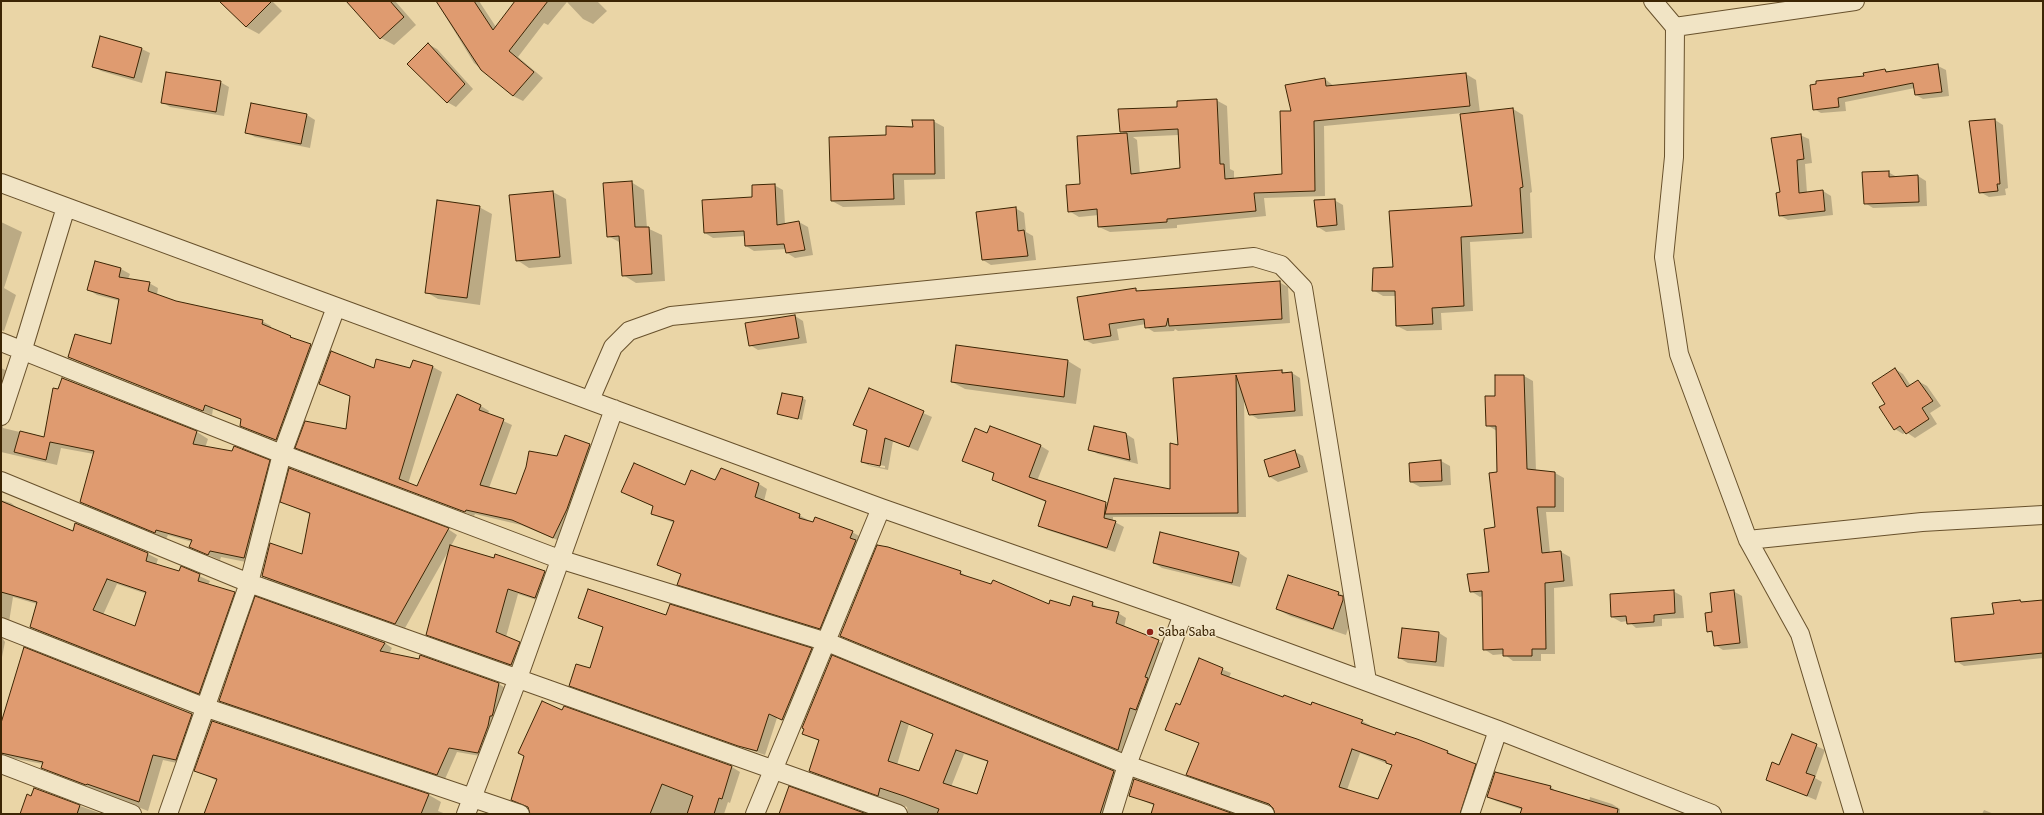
<!DOCTYPE html>
<html>
<head>
<meta charset="utf-8">
<style>
	body { margin:0 }
	#map { position:relative; width:2044px; height:815px; overflow:hidden; background:#ead5a6; font-family:"Gentium Book Plus",serif }
	canvas { display:block }
	.frame { position:absolute; inset:0; border:2px solid #3c2504; pointer-events:none }
</style>
</head>
<body>
<div id="map">
<canvas width="2044" height="815"></canvas>
<div class="frame"></div>
</div>
<script>
const c = document.querySelector('canvas').getContext('2d');
c.lineJoin = 'round';
function fill(path, color) {
  c.fillStyle = color;
  c.fill(path, 'evenodd');
}
function toPath(rows) {
  const path = new Path2D();
  for (const r of rows) {
    path.moveTo(r[0], r[1]);
    for (let i = 2; i < r.length; i += 2) path.lineTo(r[i], r[i + 1]);
  }
  return path;
}
function stroke(path, color, width, dash) {
  c.strokeStyle = color;
  c.lineWidth = width;
  c.lineCap = dash ? 'butt' : 'round';
  c.setLineDash(dash || []);
  c.stroke(path);
}
function label(font, color, halo, rows, align = 'center') {
  c.font = font + ' "Gentium Book Plus",serif';
  c.lineWidth = 3;
  c.setLineDash([]);
  c.textBaseline = 'middle';
  c.strokeStyle = halo;
  c.fillStyle = color;
  for (const [text, x, y, turn = 0] of rows) {
    c.save();
    c.translate(x, y);
    c.rotate((+turn || 0) * Math.PI / 180);
    c.textAlign = isNaN(turn) ? turn : align;
    if (halo) c.strokeText(text, 0, 0);
    c.fillText(text, 0, 0);
    c.restore();
  }
}
fill(toPath([
	[221,1,272,1,282,11,259,34,246,27],
	[348,1,395,1,416,25,394,45,381,38],
	[436,1,479,1,496,27,518,1,597,1,607,11,593,24,583,19,567,2,548,25,544,23,518,57,543,78,523,101,513,96,474,63],
	[428,44,437,49,473,89,456,107,447,102],
	[142,49,150,53,142,83,101,71,93,66],
	[1938,66,1946,70,1949,96,1923,99,1916,95,1915,88,1845,102,1846,111,1821,113,1814,109,1865,77,1864,74,1885,70,1890,72],
	[1466,74,1476,80,1480,113,1513,109,1523,115,1532,192,1530,193,1532,238,1470,242,1473,311,1441,313,1442,330,1407,331,1397,326,1396,296,1383,296,1373,290,1394,268,1473,207,1474,112,1324,126,1325,196,1264,198,1266,216,1177,225,1177,228,1110,232,1099,227,1099,215,1079,217,1069,211,1081,185,1125,134,1121,131,1178,108,1216,100,1227,106,1230,169,1234,171,1234,179,1283,174,1292,112,1325,79,1335,87],
	[1179,135,1181,169,1140,174,1137,140,1133,137],
	[220,82,229,87,224,116,170,107,162,102],
	[252,104,307,115,315,120,310,148,255,137,247,133],
	[1995,120,2003,125,2008,188,2005,189,2006,195,1989,197,1980,192],
	[933,121,944,127,945,179,904,180,905,205,843,207,832,201,887,136],
	[1800,135,1809,139,1812,163,1805,164,1807,193,1823,191,1831,196,1833,215,1788,220,1779,215,1781,193],
	[1888,172,1897,177,1918,176,1926,181,1927,206,1873,208,1865,203],
	[631,182,644,190,647,228,662,235,665,281,636,283,623,275,621,243,608,236],
	[774,185,783,190,785,224,799,222,808,227,813,255,795,258,787,253,786,249,754,251,746,246,745,236,713,238,705,233],
	[553,192,566,199,572,264,529,268,517,260],
	[1334,200,1343,205,1345,230,1326,232,1318,227],
	[479,207,492,214,480,305,438,299,426,292],
	[1015,208,1024,213,1026,232,1033,236,1036,260,991,265,983,260],
	[1,222,22,232,4,288,16,295,4,331,1,330],
	[96,262,121,269,130,274,128,279,149,283,158,288,157,295,175,302,262,321,271,326,270,329,319,350,285,444,249,430,241,425,242,420,213,409,212,415,69,357,111,346,120,301,97,295,89,290],
	[1279,282,1288,287,1290,323,1178,331,1175,329,1174,331,1154,332,1146,327,1146,324,1117,329,1119,340,1093,344,1085,340,1135,289,1140,292],
	[795,316,803,321,807,343,758,350,750,345],
	[957,347,1068,361,1081,369,1076,404,965,389,952,382],
	[414,361,433,367,442,372,408,484,417,487,481,406,489,411,488,414,512,425,489,488,517,495,557,457,565,436,598,450,562,542,521,525,475,514,474,516,305,452,297,447,347,430,351,397,320,383,374,370,411,370],
	[1,368,16,375,2,419,3,428,45,438,197,432,208,439,205,448,269,461,280,468,256,564,221,557,220,560,190,547,192,542,168,535,166,539,93,508,82,502,94,454,61,448,57,465,1,452],
	[1895,369,1903,374,1911,386,1918,381,1927,386,1941,406,1930,413,1937,424,1915,438,1906,432,1903,434,1895,429,1887,404],
	[1282,371,1286,374,1292,373,1300,378,1303,416,1258,419,1250,414,1244,399,1246,517,1113,517,1113,521,1124,527,1115,552,1047,530,1039,525,1046,502,1001,484,993,479,995,474,963,460,988,434,1041,446,1049,451,1037,481,1109,505,1171,490,1179,446,1174,379],
	[1524,376,1533,381,1536,471,1555,473,1564,478,1564,512,1546,512,1550,553,1561,552,1570,557,1573,586,1554,588,1555,654,1541,654,1541,661,1513,661,1504,654,1493,655,1484,649,1483,596,1480,597,1471,591,1490,573,1496,528,1497,431,1487,425,1496,397],
	[869,389,932,417,918,451,893,441,888,470,870,466,862,462,868,431,855,424],
	[869,463,885,466,885,468,869,465],
	[802,398,806,400,802,420,778,413],
	[1126,434,1134,439,1138,464,1098,454,1089,449],
	[1295,452,1303,456,1308,472,1278,482,1270,477,1265,461],
	[1441,461,1450,466,1451,485,1420,487,1411,482,1410,464],
	[290,469,448,529,457,535,451,546,545,572,555,578,546,603,518,594,506,637,530,649,522,670,437,640,427,634,449,550,405,628,272,581,263,576,303,555,311,515,282,502],
	[716,482,759,484,767,489,764,501,799,515,808,520,807,521,852,532,861,537,829,633,687,589,678,584,682,575,658,564,674,523,652,514,654,507,622,492,686,487],
	[1,500,11,503,20,510,73,533,76,524,148,554,158,559,156,565,180,573,182,568,210,581,208,585,234,592,244,598,209,699,41,632,31,627,37,604,13,597,9,622,1,629],
	[117,584,147,594,136,627,103,615],
	[1161,533,1239,553,1247,558,1240,587,1162,568,1154,563],
	[960,572,968,577,1050,605,1071,607,1092,603,1100,609,1118,613,1126,618,1124,628,1167,645,1126,754,841,635],
	[1289,576,1339,593,1351,601,1355,607,1346,635,1290,616,1277,609],
	[1673,591,1682,596,1684,618,1662,619,1662,626,1636,628,1628,621,1621,622,1612,617],
	[1733,591,1742,596,1748,648,1723,650,1715,645,1714,634,1708,631,1713,613],
	[2043,601,2043,658,1964,666,1956,661,1995,615],
	[666,616,811,649,819,654,790,724,777,718,765,755,578,690,571,685,590,669,604,628,579,618],
	[1439,633,1447,638,1444,667,1408,663,1399,658],
	[1,636,5,642,1,662],
	[385,643,392,648,389,654,420,661,421,656,499,684,507,689,486,757,457,752,445,779,228,705,220,700],
	[832,657,1114,772,1122,777,1110,814,908,814,907,807,818,775,810,771,819,741,803,734],
	[909,724,934,735,920,773,897,765],
	[964,754,988,762,978,795,951,787],
	[1200,660,1231,673,1229,678,1284,698,1362,721,1370,725,1369,727,1395,737,1417,740,1448,752,1475,765,1483,770,1469,814,1275,814,1274,807,1195,779,1187,774,1200,744,1166,730,1181,706],
	[1360,753,1393,766,1378,801,1347,790],
	[563,712,732,767,740,772,730,803,728,802,724,814,530,814,529,808,512,799],
	[192,714,201,720,186,765,163,760,148,811,52,773,42,767,43,764,1,756,1,726],
	[212,722,429,795,441,802,438,811,446,814,205,814,217,781,196,770],
	[1792,735,1825,750,1815,778,1822,782,1816,800,1767,780,1780,766],
	[1502,774,1551,787,1558,793,1589,802,1590,797,1612,804,1620,809,1620,814,1521,814,1523,810,1496,801,1488,797],
	[34,789,102,814,21,814],
	[1130,795,1231,814,1152,814,1155,806],
	[1984,810,1994,814,1982,814]
]), '#0003');
const building = toPath([
	[219,1,272,1,246,27,219,1],
	[346,1,390,1,404,17,380,39,346,1],
	[436,1,474,1,493,30,515,1,548,1,509,51,534,72,513,96,481,70,436,1],
	[100,36,142,48,134,78,92,67,100,36],
	[428,43,465,84,447,103,407,64,428,43],
	[1938,64,1942,92,1915,95,1913,83,1838,98,1839,107,1813,110,1810,85,1816,84,1816,81,1864,76,1863,73,1885,69,1886,72,1938,64],
	[166,72,221,81,216,112,161,103,166,72],
	[1466,73,1470,106,1314,121,1315,191,1254,193,1256,211,1167,219,1167,222,1098,227,1097,209,1068,212,1066,185,1080,184,1077,136,1127,133,1131,174,1180,168,1178,129,1120,132,1118,109,1177,107,1177,101,1217,99,1220,164,1224,164,1225,179,1282,174,1280,111,1291,111,1285,85,1325,78,1326,86,1466,73],
	[251,103,307,114,301,144,245,133,251,103],
	[1513,108,1523,187,1520,188,1523,233,1461,237,1464,306,1432,308,1433,324,1396,326,1395,291,1372,291,1373,268,1393,267,1389,211,1472,206,1460,114,1513,108],
	[1995,119,2000,184,1997,184,1998,191,1979,193,1969,121,1995,119],
	[912,120,934,120,935,174,893,174,894,199,831,201,829,137,886,135,886,126,913,127,912,120],
	[1801,134,1804,159,1797,160,1799,193,1823,190,1825,211,1779,216,1776,193,1780,192,1771,138,1801,134],
	[1889,171,1889,177,1918,175,1919,202,1864,204,1862,172,1889,171],
	[632,181,635,227,649,227,652,274,622,276,619,236,607,237,603,183,632,181],
	[775,184,777,225,799,221,805,250,786,253,784,244,745,246,744,231,704,233,702,200,752,197,752,185,775,184],
	[553,191,560,257,516,261,509,195,553,191],
	[1335,199,1337,225,1317,227,1314,200,1335,199],
	[437,200,480,206,467,298,425,293,437,200],
	[1016,207,1018,231,1024,230,1028,256,982,260,976,212,1016,207],
	[95,261,121,268,119,277,150,282,148,291,176,301,263,320,262,324,291,336,290,337,311,344,276,440,240,426,241,419,205,405,203,411,68,357,75,334,111,344,119,299,87,290,95,261],
	[1280,281,1282,319,1169,326,1168,318,1166,326,1145,328,1144,319,1109,324,1111,336,1084,340,1077,297,1136,288,1136,291,1280,281],
	[795,315,799,338,749,346,745,323,795,315],
	[956,345,1068,360,1064,397,951,382,956,345],
	[331,351,374,368,376,359,410,368,413,360,433,366,399,479,417,486,457,394,481,405,479,410,504,419,480,485,516,494,526,467,529,451,557,456,565,435,590,444,567,509,553,538,512,520,466,510,465,512,295,448,305,421,346,429,350,396,319,384,331,351],
	[1895,368,1907,387,1918,380,1933,401,1922,408,1929,419,1906,434,1900,426,1894,430,1879,407,1885,404,1872,383,1895,368],
	[1282,370,1282,373,1292,372,1295,411,1249,415,1236,375,1238,513,1105,514,1114,478,1170,489,1170,443,1178,445,1173,378,1282,370],
	[1495,375,1524,375,1527,469,1555,472,1555,507,1537,507,1542,553,1561,551,1564,581,1545,583,1546,649,1532,649,1532,656,1503,656,1503,649,1483,650,1482,591,1470,592,1467,574,1489,572,1484,529,1495,527,1489,473,1497,472,1496,426,1486,426,1485,396,1495,396,1495,375],
	[62,378,197,431,193,444,232,451,234,446,270,460,244,558,210,551,208,555,189,547,192,540,156,530,155,533,80,502,94,451,50,442,46,460,14,452,20,431,44,437,53,388,58,389,62,378],
	[869,388,924,411,909,447,885,438,880,466,861,462,867,430,853,425,869,388],
	[782,393,803,397,798,419,777,414,782,393],
	[990,426,1041,445,1029,477,1106,502,1104,518,1116,521,1107,548,1038,526,1046,501,992,480,994,473,962,461,975,428,987,433,990,426],
	[1094,426,1126,433,1130,460,1088,450,1094,426],
	[1295,450,1300,467,1269,477,1264,460,1295,450],
	[1441,460,1442,481,1410,482,1409,463,1441,460],
	[634,463,685,485,691,470,715,480,721,468,759,483,755,497,800,514,799,518,813,522,815,517,853,531,850,538,856,540,820,629,677,585,681,574,657,565,674,521,651,514,653,506,621,492,634,463],
	[289,468,449,528,395,624,262,576,270,543,302,554,310,513,280,502,289,468],
	[1,501,73,531,75,523,148,553,146,561,179,571,181,566,200,574,198,581,235,592,199,694,30,627,37,602,1,592,1,501],
	[107,579,146,592,135,626,93,610,107,579],
	[1160,532,1239,552,1232,583,1153,563,1160,532],
	[450,545,494,558,495,554,545,571,535,598,508,589,496,632,520,642,511,665,426,635,450,545],
	[877,545,888,547,961,571,960,574,991,584,993,580,1049,604,1050,600,1070,606,1073,596,1093,602,1092,606,1119,612,1116,623,1159,640,1145,677,1148,678,1136,710,1130,708,1118,750,840,636,877,545],
	[1288,575,1339,592,1338,595,1343,596,1343,600,1333,629,1276,609,1288,575],
	[588,589,666,615,670,604,812,648,782,720,769,714,757,751,738,746,569,686,576,664,590,668,603,627,578,618,588,589],
	[1674,590,1675,613,1654,615,1654,622,1627,624,1626,616,1611,617,1610,594,1674,590],
	[1734,590,1740,643,1714,646,1712,631,1707,632,1705,613,1712,612,1710,593,1734,590],
	[255,596,385,643,380,651,419,659,420,655,499,683,493,713,492,716,490,716,488,726,478,753,449,748,437,775,219,701,255,596],
	[2020,600,2021,602,2043,600,2043,653,1955,662,1951,618,1994,614,1992,603,2020,600],
	[1402,628,1439,632,1436,662,1398,658,1402,628],
	[24,647,192,714,176,760,153,755,139,802,87,784,86,785,41,768,43,762,1,753,1,723,24,647],
	[832,655,1114,771,1100,814,937,814,939,809,904,796,880,788,878,796,809,771,819,740,802,734,804,729,802,728,832,655],
	[901,721,933,734,919,771,888,761,901,721],
	[956,750,988,761,977,794,943,783,956,750],
	[1199,658,1223,668,1221,674,1283,697,1284,695,1311,705,1312,702,1363,720,1361,723,1395,735,1396,732,1417,739,1448,751,1447,753,1476,764,1460,814,1275,814,1273,808,1269,804,1186,775,1199,743,1165,730,1176,703,1180,705,1199,658],
	[1352,749,1386,761,1386,763,1392,765,1378,799,1339,787,1352,749],
	[542,701,562,710,564,706,732,766,722,799,719,798,714,814,687,814,693,796,662,784,650,814,530,814,528,807,511,800,524,756,518,753,542,701],
	[212,721,429,794,421,814,204,814,217,779,194,771,212,721],
	[1792,734,1817,744,1806,773,1815,776,1807,796,1766,780,1772,762,1779,765,1792,734],
	[1495,772,1551,786,1550,789,1618,809,1617,814,1520,814,1522,808,1487,797,1495,772],
	[1134,779,1234,814,1151,814,1154,804,1129,796,1134,779],
	[789,786,867,814,779,814,789,786],
	[34,788,80,805,77,814,20,814,27,794,31,796,34,788]
]);
fill(building, '#df9b70');
stroke(building, '#3c2504', 1);
const minor = toPath([
	[1653,1,1675,27,1674,157,1664,257,1679,354,1748,540,1800,634,1854,814],
	[1675,27,1855,1],
	[1,183,881,508,1183,614,1498,730,1712,814],
	[1,342,282,454,559,559,827,642,1127,765,1265,814],
	[590,400,613,347,629,331,671,316,1254,257,1281,265,1303,288,1367,681],
	[1,416,22,352,66,207],
	[1,481,249,583,898,814],
	[1748,540,1922,522,2043,515],
	[1,627,204,707,520,814],
	[1,764,132,814],
	[168,814,249,583,282,454,336,307],
	[466,814,518,678,614,409],
	[755,814,881,508],
	[1112,814,1127,765,1183,614],
	[1470,814,1498,730]
]);
stroke(minor, '#68512c', 20);
stroke(minor, '#f1e4c5', 18);
for (const [x, y, r, color] of [
	[1150,632,4,"#8f2418"]
]) {
  const dot = new Path2D();
  dot.arc(x, y, r, 0, 2 * Math.PI);
  c.fillStyle = color;
  c.fill(dot);
  stroke(dot, '#f1e4c5', 1.5);
}
label('14px', '#3c2504', '#f1e4c5', [
	["Saba Saba",1158,632]
], 'left');
</script>
</body>
</html>
